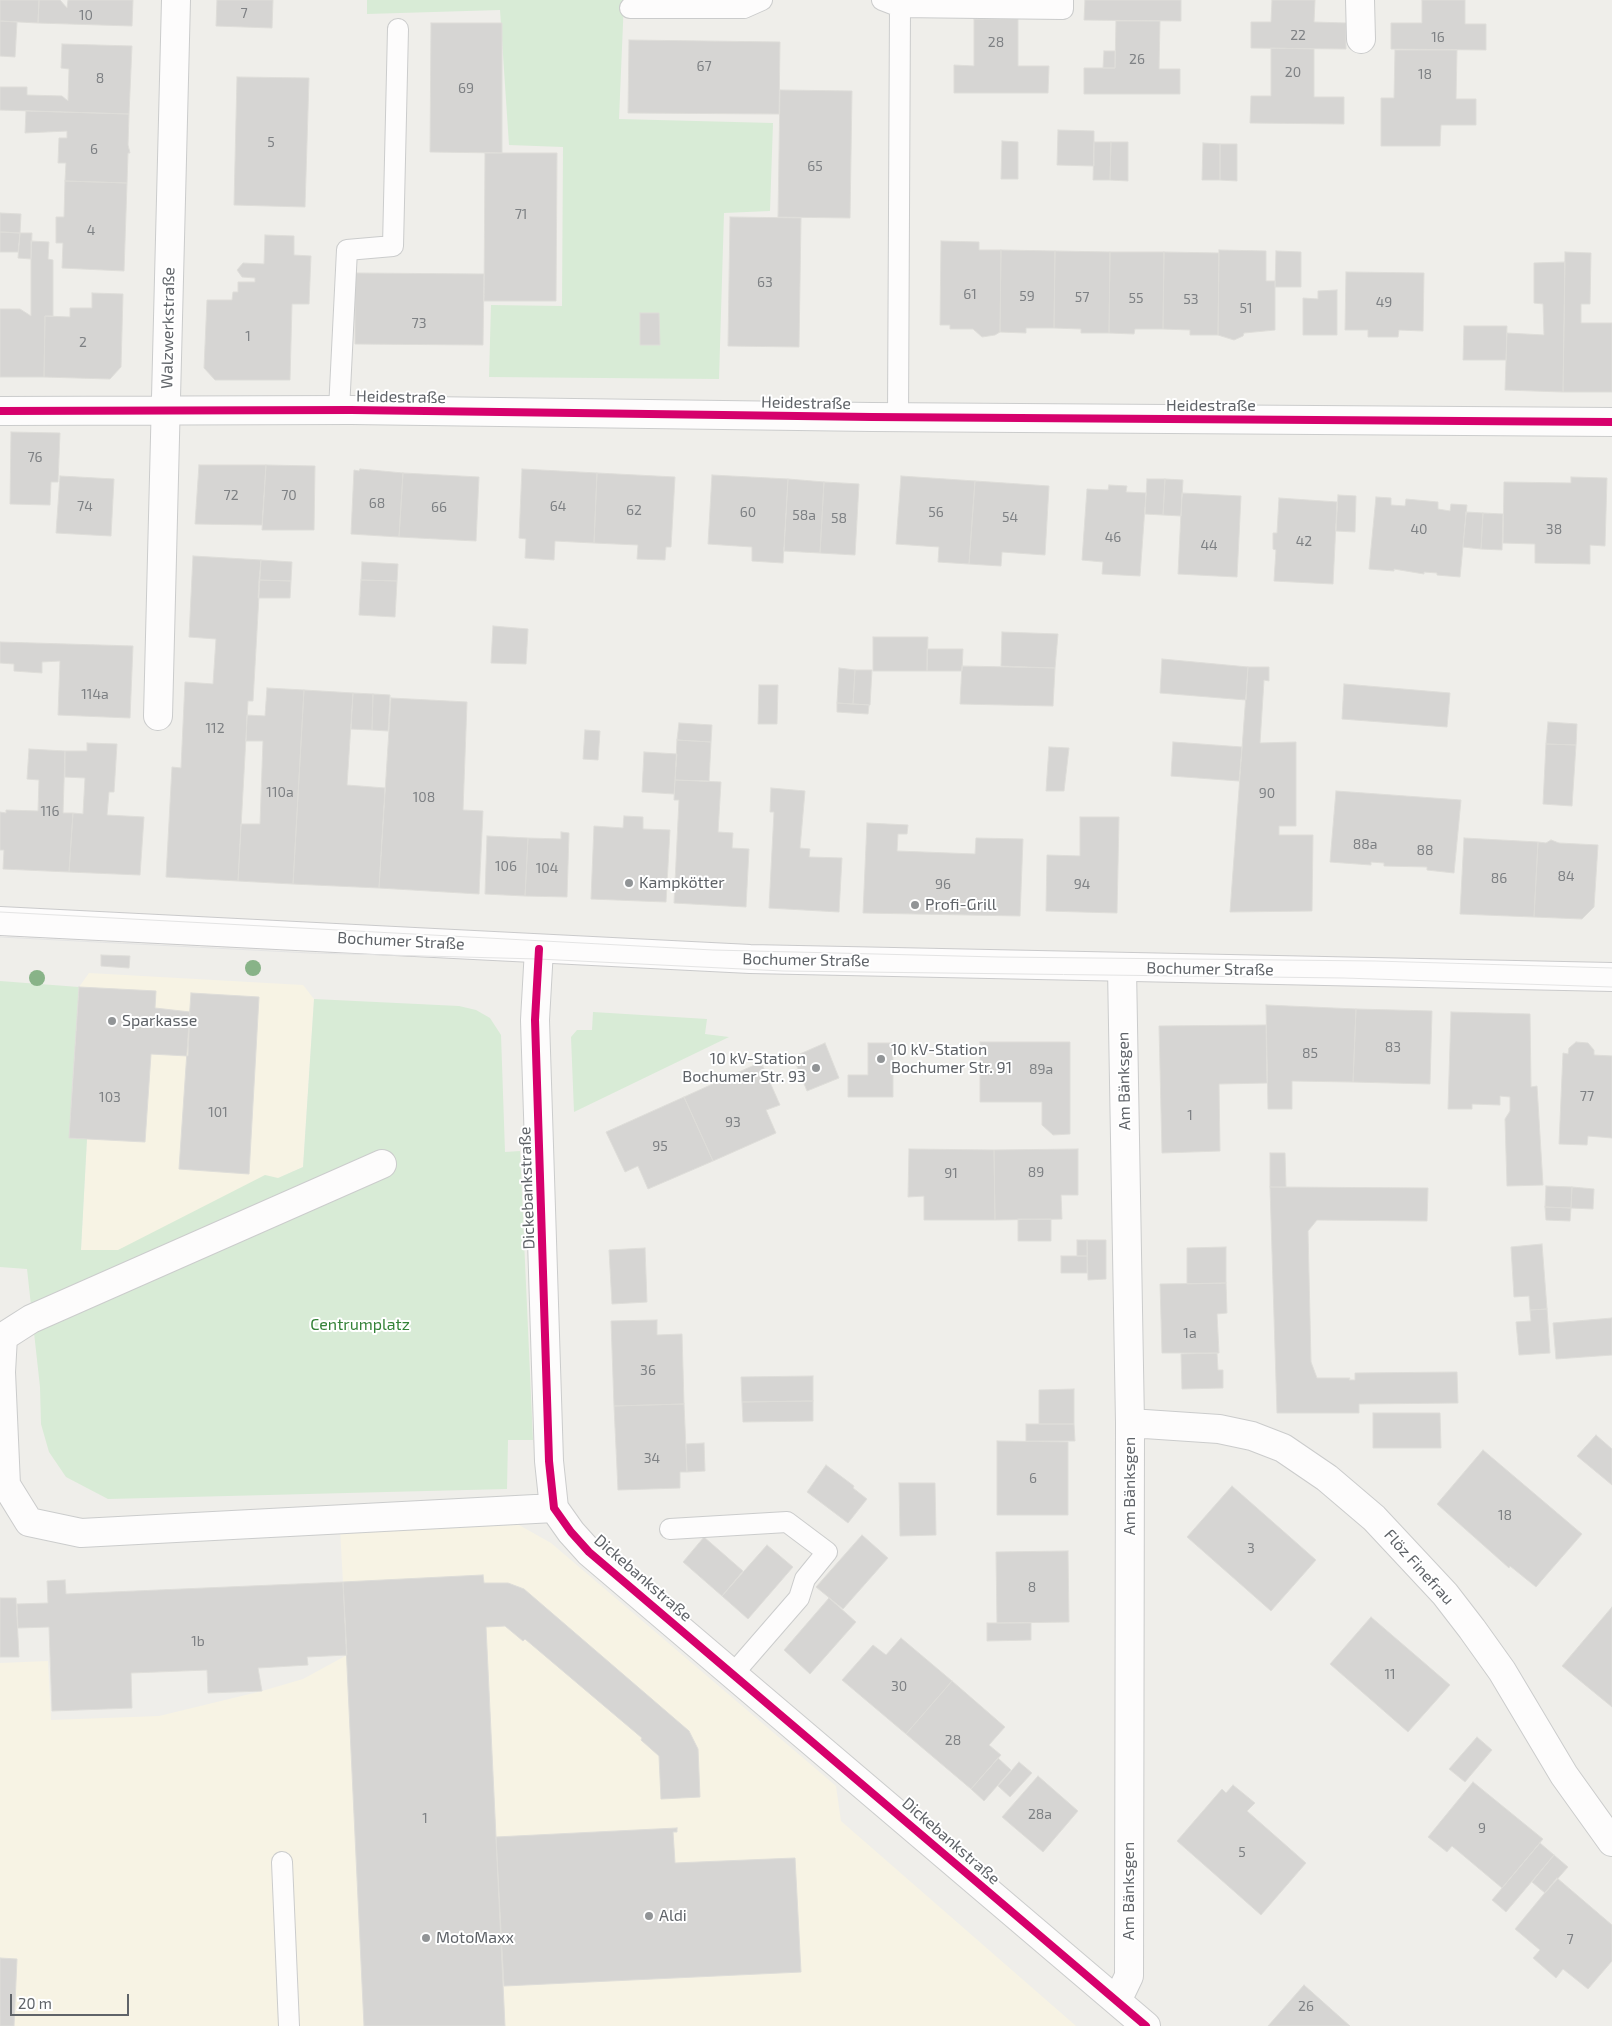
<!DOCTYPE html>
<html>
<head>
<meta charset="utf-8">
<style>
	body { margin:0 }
	#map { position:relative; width:1612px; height:2026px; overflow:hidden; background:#efeeea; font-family:"Exo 2",sans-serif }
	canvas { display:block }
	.scale { position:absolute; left:10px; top:1994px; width:119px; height:22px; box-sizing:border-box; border:2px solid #5f6368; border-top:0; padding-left:6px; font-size:15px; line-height:18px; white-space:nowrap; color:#5f6368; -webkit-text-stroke:4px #fff; paint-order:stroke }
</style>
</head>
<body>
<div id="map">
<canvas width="1612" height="2026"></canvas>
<div class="scale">20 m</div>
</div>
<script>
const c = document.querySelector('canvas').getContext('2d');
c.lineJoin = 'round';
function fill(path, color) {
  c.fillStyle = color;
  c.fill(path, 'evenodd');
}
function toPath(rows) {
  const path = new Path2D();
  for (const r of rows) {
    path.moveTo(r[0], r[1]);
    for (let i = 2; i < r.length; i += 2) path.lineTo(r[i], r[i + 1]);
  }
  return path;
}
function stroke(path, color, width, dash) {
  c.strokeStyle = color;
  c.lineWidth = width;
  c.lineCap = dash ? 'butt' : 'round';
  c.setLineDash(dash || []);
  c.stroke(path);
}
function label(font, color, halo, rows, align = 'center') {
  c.font = font + ' "Exo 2",sans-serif';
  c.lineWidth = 4;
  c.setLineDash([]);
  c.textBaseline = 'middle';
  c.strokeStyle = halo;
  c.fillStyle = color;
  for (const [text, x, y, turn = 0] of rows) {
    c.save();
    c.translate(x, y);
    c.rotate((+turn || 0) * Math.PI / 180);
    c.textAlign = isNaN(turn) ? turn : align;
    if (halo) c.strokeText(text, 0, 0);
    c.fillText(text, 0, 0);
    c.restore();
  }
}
fill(toPath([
	[89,973,303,985,314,999,303,1167,118,1250,81,1250,87,1139,69,1138,79,987],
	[519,1525,551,1543,836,1786,841,1821,1076,2026,0,2026,0,1663,48,1661,51,1720,159,1716,262,1691,303,1679,347,1655,340,1529]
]), '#f7f3e4');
fill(toPath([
	[367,0,624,0,619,119,773,123,770,211,724,213,719,379,489,377,491,305,562,306,563,147,509,145,500,10,367,14],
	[0,981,79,987,69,1138,87,1139,81,1250,118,1250,265,1175,278,1178,303,1167,314,999,459,1006,476,1010,490,1018,501,1035,505,1152,520,1151,533,1440,508,1440,507,1489,108,1499,66,1477,49,1452,41,1424,40,1387,27,1269,0,1267],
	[593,1012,707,1019,705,1034,729,1037,574,1112,571,1037,577,1030,592,1030]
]), '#d8ebd6');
const building = toPath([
	[0,0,39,0,38,23,0,21,0,0],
	[39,0,60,0,67,8,68,0,133,0,132,26,38,23,39,0],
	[217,0,273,0,272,28,216,26,217,0],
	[1085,0,1181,0,1181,21,1084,20,1085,0],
	[1272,0,1315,0,1314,22,1346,23,1346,49,1251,48,1251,22,1271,22,1272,0],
	[1422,0,1465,0,1465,24,1486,24,1486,50,1391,49,1391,23,1422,23,1422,0],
	[974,19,1018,19,1018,66,1049,66,1048,93,954,93,954,65,974,66,974,19],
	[0,21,17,22,15,57,0,56,0,21],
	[1116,21,1160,21,1159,69,1180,69,1180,94,1084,94,1084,68,1115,68,1116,21],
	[431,23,502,23,502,153,430,152,431,23],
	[629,40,780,42,779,114,628,113,629,40],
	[62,44,132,46,129,114,0,110,0,87,27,87,27,95,62,96,68,101,69,69,61,68,62,44],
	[1271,48,1314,49,1314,97,1344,97,1344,124,1250,123,1251,96,1271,96,1271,48],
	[1395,50,1457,50,1456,99,1476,99,1476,125,1441,125,1440,146,1381,146,1381,98,1394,98,1395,50],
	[1104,51,1115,51,1115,68,1103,68,1104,51],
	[237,77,309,78,305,207,234,205,237,77],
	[780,90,852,91,850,218,778,217,780,90],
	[26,111,129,114,128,145,130,153,128,153,127,183,65,181,66,163,58,163,59,138,67,138,67,131,25,133,26,111],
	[1058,130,1094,131,1094,166,1057,165,1058,130],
	[1002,141,1018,142,1018,179,1001,179,1002,141],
	[1094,142,1111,142,1110,180,1093,180,1094,142],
	[1111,142,1128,142,1128,181,1110,180,1111,142],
	[1203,143,1220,144,1220,180,1202,180,1203,143],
	[1220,144,1237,144,1237,181,1220,180,1220,144],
	[485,153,557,153,556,301,484,301,485,153],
	[65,181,127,183,124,271,62,268,63,243,56,243,56,217,64,217,65,181],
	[0,213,21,214,20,233,0,232,0,213],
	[730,217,801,218,799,347,728,346,730,217],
	[0,232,20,233,18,252,0,252,0,232],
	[20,233,32,233,31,259,18,258,20,233],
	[265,235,294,236,294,255,311,256,309,304,292,304,290,380,215,380,204,368,207,300,232,300,233,292,238,292,238,282,255,282,255,278,242,277,237,270,243,263,264,264,265,235],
	[31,241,49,242,48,259,53,260,53,316,45,316,44,377,0,377,0,309,20,309,31,316,31,241],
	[941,241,979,242,979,250,1001,250,1000,332,995,335,982,337,973,329,950,329,950,325,940,325,941,241],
	[1001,250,1055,251,1054,328,1026,328,1026,333,1000,332,1001,250],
	[1219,250,1266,251,1266,281,1275,281,1275,330,1244,333,1243,336,1234,340,1218,335,1219,250],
	[1055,251,1110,252,1109,333,1081,333,1081,329,1054,328,1055,251],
	[1276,251,1301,252,1301,287,1275,287,1276,251],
	[1110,252,1164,252,1163,329,1135,329,1134,334,1109,333,1110,252],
	[1164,252,1219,253,1218,335,1190,335,1190,330,1163,329,1164,252],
	[1565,252,1591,253,1590,304,1581,304,1581,323,1612,323,1612,392,1563,392,1565,252],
	[1565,262,1563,392,1505,390,1507,333,1544,335,1543,304,1534,303,1534,263,1565,262],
	[1346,272,1424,273,1423,331,1399,330,1398,337,1368,337,1368,330,1345,330,1346,272],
	[355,273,484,274,483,345,355,344,355,273],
	[1337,290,1337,335,1303,335,1303,298,1318,299,1318,291,1337,290],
	[92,293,123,294,121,367,110,379,44,377,45,316,70,317,70,308,92,308,92,293],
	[640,313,659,313,660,345,640,345,640,313],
	[1464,326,1507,326,1506,360,1463,360,1464,326],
	[11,432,60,433,58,482,51,482,50,505,10,504,11,432],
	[199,465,266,465,262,525,195,524,199,465],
	[266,465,315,466,314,530,262,530,266,465],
	[360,469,403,473,399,537,351,534,354,470,359,471,360,469],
	[522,469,597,473,594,543,555,541,554,560,525,558,526,539,519,538,522,469],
	[403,473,479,477,476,541,399,537,403,473],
	[597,473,675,477,671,547,666,547,665,560,637,559,638,545,594,543,597,473],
	[712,475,788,479,783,563,752,561,752,547,708,544,712,475],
	[60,476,114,479,111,536,56,533,60,476],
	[901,476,975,481,969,564,938,562,939,547,896,544,901,476],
	[1571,477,1607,478,1605,546,1590,545,1590,564,1535,563,1535,544,1503,543,1504,482,1571,483,1571,477],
	[788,479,824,482,820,553,784,551,788,479],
	[1147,479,1165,479,1163,515,1145,514,1147,479],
	[1165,479,1183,480,1181,516,1163,515,1165,479],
	[975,481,1049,486,1045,555,1002,552,1001,566,969,564,975,481],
	[824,482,859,484,855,555,820,553,824,482],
	[1109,485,1127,486,1126,492,1146,493,1140,576,1102,574,1103,562,1082,560,1087,489,1108,490,1109,485],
	[1182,493,1241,496,1237,577,1178,574,1182,493],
	[1338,495,1356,496,1355,532,1336,531,1338,495],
	[1376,497,1391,498,1391,505,1405,506,1406,499,1438,502,1438,509,1450,511,1451,504,1467,505,1460,577,1437,575,1437,573,1424,572,1424,574,1394,569,1394,571,1369,569,1376,497],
	[1279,498,1337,502,1333,584,1274,581,1276,550,1273,549,1273,533,1277,533,1279,498],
	[1466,512,1483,513,1481,549,1463,547,1466,512],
	[1483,513,1503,514,1502,550,1481,549,1483,513],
	[193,556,261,560,253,701,248,701,238,881,166,877,172,767,181,768,185,682,213,684,216,639,189,637,193,556],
	[261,560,292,562,291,581,259,580,261,560],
	[362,562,398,564,397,581,361,580,362,562],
	[259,580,291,581,290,598,258,598,259,580],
	[361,580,397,581,395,617,359,615,361,580],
	[493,626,528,629,526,664,491,663,493,626],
	[1002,632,1058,634,1055,668,1001,666,1002,632],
	[873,637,928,637,927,671,873,671,873,637],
	[0,642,133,646,130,718,58,715,60,661,42,662,42,673,14,671,14,664,0,663,0,642],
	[927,649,963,649,962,671,927,671,927,649],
	[1162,659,1248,667,1246,700,1160,693,1162,659],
	[962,666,1055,668,1053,706,960,704,962,666],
	[1248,667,1269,667,1269,681,1264,680,1260,743,1296,742,1296,826,1279,826,1279,835,1313,835,1312,911,1230,912,1248,667],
	[839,668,855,670,853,704,837,703,839,668],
	[855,670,872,670,870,705,853,704,855,670],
	[1344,684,1450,693,1447,727,1342,719,1344,684],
	[759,685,778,685,777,724,758,724,759,685],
	[267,688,304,690,293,884,238,881,241,824,260,824,263,741,246,741,247,715,265,716,267,688],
	[304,690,353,693,347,785,385,788,379,888,293,884,304,690],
	[353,693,373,694,372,730,351,729,353,693],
	[373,694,390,695,388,731,372,730,373,694],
	[391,698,467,702,463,810,483,811,479,894,379,888,391,698],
	[837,703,869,705,868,714,837,712,837,703],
	[1548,722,1577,724,1576,745,1546,744,1548,722],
	[679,723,712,725,711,742,677,740,679,723],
	[585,730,600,731,598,760,583,759,585,730],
	[677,740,711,742,709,781,675,780,677,740],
	[1173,742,1242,747,1239,781,1171,776,1173,742],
	[87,743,117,744,114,792,109,792,107,815,144,817,140,875,69,872,73,813,83,814,85,778,65,777,65,751,87,751,87,743],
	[1546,744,1576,745,1572,806,1543,804,1546,744],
	[1049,747,1069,748,1064,791,1046,791,1049,747],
	[29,749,65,751,63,813,73,813,69,872,3,869,4,850,0,850,0,812,6,813,6,810,38,811,39,780,27,779,29,749],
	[644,752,677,754,674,794,642,792,644,752],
	[675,780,721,782,718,832,733,833,732,848,749,849,746,907,674,903,679,800,674,800,675,780],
	[771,788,805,791,800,848,810,849,809,857,842,858,839,912,769,908,774,812,770,812,771,788],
	[1336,791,1461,800,1454,873,1427,870,1427,867,1384,866,1384,863,1371,862,1371,865,1330,862,1336,791],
	[624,816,643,817,643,829,670,830,666,902,591,899,594,826,623,828,624,816],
	[1080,817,1119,817,1117,913,1046,911,1047,855,1080,856,1080,817],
	[867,823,908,825,907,834,898,834,897,851,975,854,976,838,1023,839,1020,916,863,913,867,823],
	[561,832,569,833,567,897,525,896,528,838,561,839,561,832],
	[487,836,528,838,525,896,485,894,487,836],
	[1464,838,1538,842,1534,917,1460,914,1464,838],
	[1551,840,1559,843,1598,845,1594,907,1582,919,1534,917,1538,842,1546,843,1551,840],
	[101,955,130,956,129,968,101,966,101,955],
	[79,987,156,991,155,1008,190,1012,188,1056,151,1054,145,1142,69,1138,79,987],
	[191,993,259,997,249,1174,179,1169,191,993],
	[1266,1005,1356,1009,1353,1082,1292,1081,1292,1109,1268,1109,1266,1005],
	[1356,1009,1432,1011,1430,1084,1353,1082,1356,1009],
	[1451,1012,1530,1014,1531,1087,1537,1086,1543,1185,1507,1186,1505,1119,1510,1111,1510,1097,1500,1096,1500,1105,1472,1104,1472,1109,1448,1109,1451,1012],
	[1266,1025,1267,1083,1219,1084,1220,1151,1162,1153,1159,1026,1266,1025],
	[980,1042,1070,1042,1070,1134,1053,1135,1042,1125,1042,1102,980,1102,980,1042],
	[1576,1042,1588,1043,1594,1050,1594,1055,1612,1056,1612,1138,1588,1136,1587,1145,1559,1144,1563,1053,1568,1054,1569,1048,1576,1042],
	[825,1043,839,1078,807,1091,793,1057,825,1043],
	[868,1043,893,1043,893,1097,848,1097,848,1075,868,1075,868,1043],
	[761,1062,780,1105,766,1110,776,1133,713,1161,684,1097,761,1062],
	[684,1097,713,1161,648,1189,638,1166,625,1172,606,1132,684,1097],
	[909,1149,994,1150,995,1220,924,1220,924,1196,908,1197,909,1149],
	[1078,1149,1078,1195,1061,1195,1062,1219,995,1220,994,1150,1078,1149],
	[1270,1153,1285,1153,1286,1187,1270,1187,1270,1153],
	[1546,1186,1572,1187,1571,1208,1545,1207,1546,1186],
	[1270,1187,1428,1188,1427,1221,1317,1220,1308,1231,1311,1362,1317,1378,1350,1378,1349,1380,1355,1380,1355,1373,1457,1372,1458,1403,1359,1404,1359,1413,1277,1413,1270,1187],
	[1572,1187,1594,1189,1593,1209,1571,1208,1572,1187],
	[1545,1207,1571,1208,1570,1221,1546,1220,1545,1207],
	[1018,1219,1051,1219,1051,1241,1018,1241,1018,1219],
	[1077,1240,1087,1240,1087,1256,1077,1256,1077,1240],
	[1087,1240,1106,1240,1106,1279,1088,1280,1087,1240],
	[1542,1244,1547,1309,1530,1310,1529,1296,1514,1297,1511,1247,1542,1244],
	[1226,1247,1226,1283,1187,1284,1187,1248,1226,1247],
	[645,1248,647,1302,612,1304,609,1250,645,1248],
	[1061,1256,1087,1256,1087,1273,1061,1273,1061,1256],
	[1226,1283,1227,1313,1217,1314,1219,1353,1162,1353,1160,1284,1226,1283],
	[1547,1309,1550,1353,1519,1355,1516,1322,1531,1321,1530,1310,1547,1309],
	[1612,1318,1612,1355,1556,1359,1553,1323,1612,1318],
	[657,1320,657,1335,682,1334,684,1404,614,1406,611,1321,657,1320],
	[1217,1353,1218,1370,1223,1370,1223,1388,1182,1389,1181,1354,1217,1353],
	[813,1376,813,1401,742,1402,741,1377,813,1376],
	[1074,1389,1074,1424,1039,1424,1039,1390,1074,1389],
	[813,1401,813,1421,743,1422,742,1402,813,1401],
	[684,1404,687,1472,680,1472,680,1488,618,1490,614,1406,684,1404],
	[1373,1413,1440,1413,1441,1448,1373,1448,1373,1413],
	[1026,1424,1074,1424,1075,1441,1026,1441,1026,1424],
	[1596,1435,1612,1449,1612,1485,1577,1456,1596,1435],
	[997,1441,1068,1442,1068,1515,997,1515,997,1441],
	[704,1443,705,1471,687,1472,686,1444,704,1443],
	[1483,1450,1582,1534,1536,1587,1510,1566,1509,1568,1437,1504,1483,1450],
	[826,1465,854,1486,853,1488,867,1499,848,1523,807,1492,826,1465],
	[899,1483,935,1483,936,1535,900,1536,899,1483],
	[1232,1486,1316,1560,1271,1611,1187,1537,1232,1486],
	[862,1535,888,1558,843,1609,816,1587,862,1535],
	[704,1537,743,1571,722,1596,683,1562,704,1537],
	[767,1545,793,1567,748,1619,722,1596,767,1545],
	[1068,1551,1069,1622,997,1623,996,1552,1068,1551],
	[483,1575,484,1583,508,1583,524,1589,689,1731,698,1749,700,1797,661,1799,659,1756,641,1740,642,1738,525,1639,523,1641,505,1626,486,1627,505,2026,364,2026,343,1582,483,1575],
	[65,1580,66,1594,343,1582,347,1655,307,1657,308,1665,258,1668,262,1691,208,1693,207,1670,131,1673,132,1708,52,1711,49,1627,18,1628,17,1604,48,1603,47,1581,65,1580],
	[0,1598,16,1598,19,1657,0,1657,0,1598],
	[829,1598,856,1622,810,1674,784,1650,829,1598],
	[1612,1607,1612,1707,1562,1666,1612,1607],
	[1371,1617,1450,1685,1408,1732,1330,1664,1371,1617],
	[987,1623,1031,1623,1031,1640,987,1641,987,1623],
	[901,1638,952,1681,906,1734,842,1680,873,1645,886,1655,901,1638],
	[952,1681,1005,1727,989,1745,1001,1755,971,1789,906,1734,952,1681],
	[1477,1737,1492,1750,1465,1782,1449,1769,1477,1737],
	[998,1758,1011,1770,984,1801,971,1789,998,1758],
	[1019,1762,1032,1773,1010,1797,998,1786,1019,1762],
	[1038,1776,1078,1811,1043,1852,1002,1817,1038,1776],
	[1473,1782,1543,1839,1502,1888,1452,1846,1447,1852,1428,1837,1473,1782],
	[1233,1785,1255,1803,1247,1811,1306,1863,1261,1915,1177,1841,1222,1789,1226,1793,1233,1785],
	[677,1828,677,1832,673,1832,675,1863,795,1858,801,1972,504,1986,496,1837,677,1828],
	[1540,1843,1554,1855,1506,1912,1492,1900,1540,1843],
	[1554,1855,1568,1867,1545,1893,1532,1882,1554,1855],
	[1557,1878,1612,1925,1612,1961,1588,1989,1563,1969,1556,1978,1533,1958,1540,1950,1515,1929,1557,1878],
	[0,1958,17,1959,14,2026,0,2026,0,1958],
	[1304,1985,1350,2026,1268,2026,1304,1985]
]);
fill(building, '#d6d5d3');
stroke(building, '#deddd9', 1);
const lane = toPath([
	[882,0,900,7,1063,9,1063,0],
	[630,8,744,8,762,0],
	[339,410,347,250,393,246,398,29],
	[898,417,900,7],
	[670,1529,787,1522,827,1552,805,1579,799,1598,733,1674],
	[282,1862,289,2026]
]);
const street = toPath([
	[1360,0,1361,39],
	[0,411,351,410,872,417,1612,422],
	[158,716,176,0],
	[539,949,535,1020,549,1461,554,1508,571,1532,589,1552,1146,2026],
	[382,1164,31,1319,3,1337,1,1372,6,1485,29,1522,81,1533,554,1508],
	[1130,1423,1219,1429,1252,1436,1283,1448,1327,1478,1374,1518,1445,1594,1472,1629,1502,1671,1564,1775,1612,1842],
	[1117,2001,1129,1976,1130,1423,1122,968]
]);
const secondary = toPath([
	[0,921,750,959,1612,977]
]);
stroke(lane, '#cbcccc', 22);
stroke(street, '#cbcccc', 30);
stroke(secondary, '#cacacb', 30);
stroke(lane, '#fdfcfc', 20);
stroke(street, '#fdfcfc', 28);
stroke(secondary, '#fdfcfc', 28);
stroke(toPath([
	[0,912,713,950,998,957,1375,961,1612,968],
	[0,937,310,953,538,959,783,971,1344,978,1612,987]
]), '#e4e4e4', 1);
stroke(toPath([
	[0,411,351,410,872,417,1612,422],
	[539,949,535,1020,549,1461,554,1508,571,1532,589,1552,1146,2026]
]), '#d6006c', 8);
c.fillStyle = '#88b388';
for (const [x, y] of [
	[253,968],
	[37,978]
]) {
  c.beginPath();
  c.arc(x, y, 8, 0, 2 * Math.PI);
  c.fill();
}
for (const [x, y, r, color] of [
	[629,883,5,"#919496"],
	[915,905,5,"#919496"],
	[112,1021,5,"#919496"],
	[881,1059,5,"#919496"],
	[816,1068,5,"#919496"],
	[649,1916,5,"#919496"],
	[426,1938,5,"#919496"]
]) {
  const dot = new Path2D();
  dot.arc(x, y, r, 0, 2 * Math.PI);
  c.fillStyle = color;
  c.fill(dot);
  stroke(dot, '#fff', 2);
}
label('14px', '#7e8184', null, [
	["7",244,13],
	["10",86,15],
	["22",1298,35],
	["16",1438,37],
	["28",996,42],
	["26",1137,59],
	["67",704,66],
	["20",1293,72],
	["18",1425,74],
	["8",100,78],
	["69",466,88],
	["5",271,142],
	["6",94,149],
	["65",815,166],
	["71",521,214],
	["4",91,230],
	["63",765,282],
	["61",970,294],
	["59",1027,296],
	["57",1082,297],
	["55",1136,298],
	["53",1191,299],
	["49",1384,302],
	["51",1246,308],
	["73",419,323],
	["1",248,336],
	["2",83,342],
	["76",35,457],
	["72",231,495],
	["70",289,495],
	["68",377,503],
	["74",85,506],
	["64",558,506],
	["66",439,507],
	["62",634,510],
	["60",748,512],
	["56",936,512],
	["58a",804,515],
	["54",1010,517],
	["58",839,518],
	["40",1419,529],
	["38",1554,529],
	["46",1113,537],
	["42",1304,541],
	["44",1209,545],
	["114a",95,694],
	["112",215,728],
	["110a",280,792],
	["90",1267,793],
	["108",424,797],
	["116",50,811],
	["88a",1365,844],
	["88",1425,850],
	["106",506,866],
	["104",547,868],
	["84",1566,876],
	["86",1499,878],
	["96",943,884],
	["94",1082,884],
	["83",1393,1047],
	["85",1310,1053],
	["89a",1041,1069],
	["77",1587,1096],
	["103",110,1097],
	["101",218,1112],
	["1",1190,1115],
	["93",733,1122],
	["95",660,1146],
	["89",1036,1172],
	["91",951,1173],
	["1a",1190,1333],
	["36",648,1370],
	["34",652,1458],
	["6",1033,1478],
	["18",1505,1515],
	["3",1251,1548],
	["8",1032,1587],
	["1b",198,1641],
	["11",1390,1674],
	["30",899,1686],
	["28",953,1740],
	["28a",1040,1814],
	["1",425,1818],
	["9",1482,1828],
	["5",1242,1852],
	["7",1570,1939],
	["26",1306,2006]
]);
label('16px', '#5f6368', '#fff', [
	["Walzwerkstraße",168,328,-89],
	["Heidestraße",401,397,1],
	["Heidestraße",806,403,1],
	["Heidestraße",1211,406],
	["Bochumer Straße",401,941,3],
	["Bochumer Straße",806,960,1],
	["Bochumer Straße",1210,969,1],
	["Am Bänksgen",1124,1081,-91],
	["Dickebankstraße",527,1188,-92],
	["Am Bänksgen",1130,1486,-90],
	["Flöz Finefrau",1419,1567,48],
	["Dickebankstraße",643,1578,41],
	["Dickebankstraße",951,1841,41],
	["Am Bänksgen",1129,1891,-90]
]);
label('16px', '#5f6368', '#fff', [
	["Kampkötter",639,883],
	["Profi-Grill",925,905],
	["Sparkasse",122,1021],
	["10 kV-Station",891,1050],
	["Bochumer Str. 91",891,1068],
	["10 kV-Station",806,1059,"right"],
	["Bochumer Str. 93",806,1077,"right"],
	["Aldi",659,1916],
	["MotoMaxx",436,1938]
], 'left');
label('16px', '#348238', '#fff', [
	["Centrumplatz",360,1325]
]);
</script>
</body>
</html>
